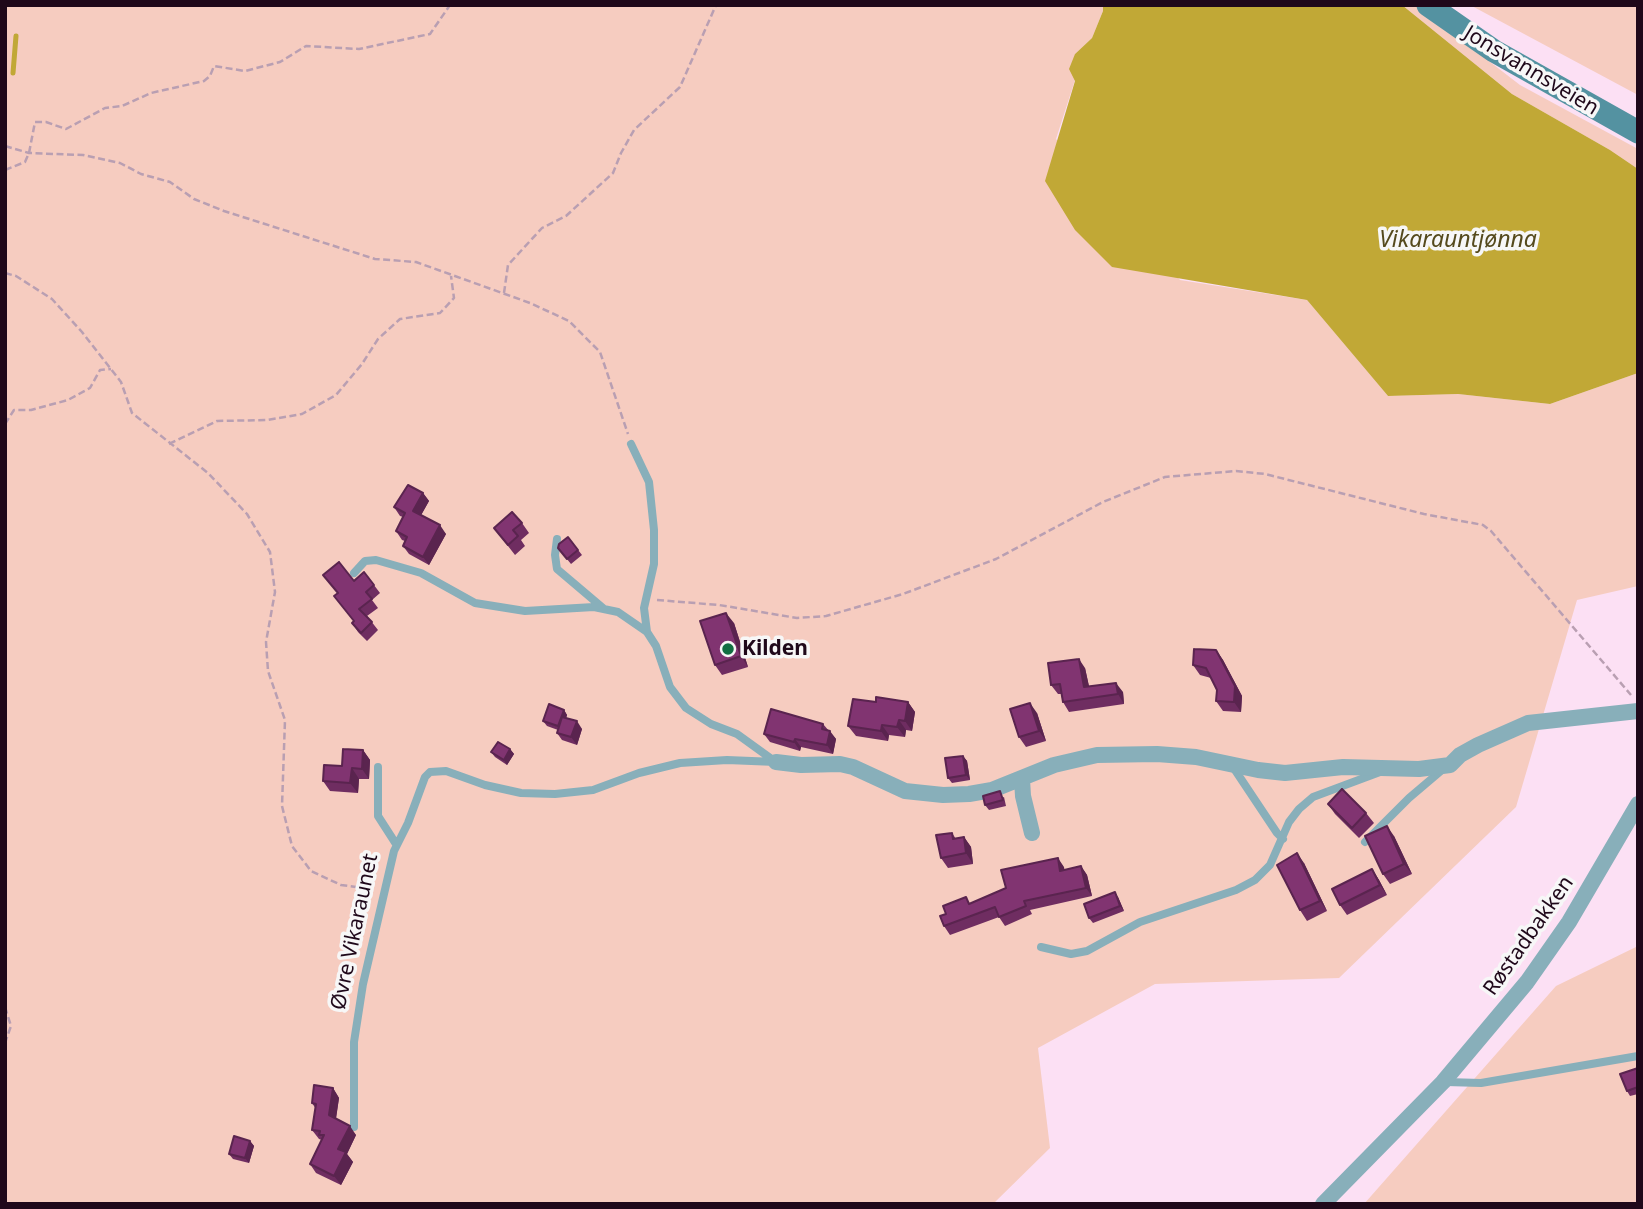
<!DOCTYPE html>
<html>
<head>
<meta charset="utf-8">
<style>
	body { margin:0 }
	#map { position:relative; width:1643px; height:1209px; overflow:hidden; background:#fce0f4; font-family:"Noto Sans",sans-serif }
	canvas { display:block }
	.frame { position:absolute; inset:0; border:7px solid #1f081a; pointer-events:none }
</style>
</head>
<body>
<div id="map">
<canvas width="1643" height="1209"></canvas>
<div class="frame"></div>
</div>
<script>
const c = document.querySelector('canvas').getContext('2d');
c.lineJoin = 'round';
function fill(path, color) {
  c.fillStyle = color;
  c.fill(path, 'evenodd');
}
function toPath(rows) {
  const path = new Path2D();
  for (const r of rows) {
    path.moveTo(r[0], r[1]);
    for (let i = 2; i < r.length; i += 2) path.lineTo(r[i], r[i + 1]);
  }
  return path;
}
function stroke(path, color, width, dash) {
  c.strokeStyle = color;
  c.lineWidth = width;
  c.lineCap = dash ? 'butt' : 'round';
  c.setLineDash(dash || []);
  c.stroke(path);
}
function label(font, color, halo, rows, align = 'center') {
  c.font = font + ' "Noto Sans",sans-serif';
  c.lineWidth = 7;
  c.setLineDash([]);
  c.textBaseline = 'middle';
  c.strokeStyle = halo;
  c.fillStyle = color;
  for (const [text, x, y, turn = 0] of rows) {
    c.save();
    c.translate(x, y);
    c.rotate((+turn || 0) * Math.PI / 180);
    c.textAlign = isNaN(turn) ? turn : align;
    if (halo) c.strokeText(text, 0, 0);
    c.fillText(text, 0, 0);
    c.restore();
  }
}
fill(toPath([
	[5,5,1103,5,1103,11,1092,38,1075,54,1075,80,1056,139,1180,280,1307,300,1388,396,1458,394,1550,404,1638,373,1638,586,1577,600,1516,807,1339,978,1155,984,1038,1048,1050,1148,993,1204,5,1204],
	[1402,5,1416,5,1520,85,1638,149,1638,169,1610,150,1512,94],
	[1470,5,1638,5,1638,95],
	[1638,946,1638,1204,1364,1204,1556,986]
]), '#f6ccc0');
fill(toPath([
	[1103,5,1402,5,1512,94,1610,150,1638,169,1638,373,1550,404,1458,394,1388,396,1307,300,1112,267,1075,230,1045,181,1075,81,1069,69,1075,54,1092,38,1103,11]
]), '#c1a836');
stroke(toPath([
	[13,73,16,36]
]), '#c1a836', 5);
stroke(toPath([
	[5,146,29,153,83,155,120,163,141,174,170,182,194,199,224,211,375,259,416,262,530,303,569,321,600,352,628,434],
	[5,170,25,162,29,153,35,122,46,122,66,129,105,108,122,106,151,93,204,81,210,76,214,66,245,71,280,62,306,46,359,49,430,34,450,5],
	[5,273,16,276,52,299,82,332,121,382,132,413,208,473,247,514,270,552,275,592,266,642,268,671,285,720,282,806,292,846,311,871,341,885,371,889],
	[504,293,508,265,542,228,566,216,613,173,621,153,634,130,680,87,716,5],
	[5,424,14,410,31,410,68,400,90,388,100,370,111,369],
	[169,444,217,421,267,420,302,414,336,395,362,364,378,339,400,319,440,313,454,298,451,276],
	[657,600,719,605,797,618,826,616,903,594,996,559,1103,502,1165,477,1236,471,1265,474,1424,514,1483,525,1491,531,1631,695],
	[5,1007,11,1026,5,1043]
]), '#b99fb2', 2.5, [7, 3.5]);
stroke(toPath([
	[631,444,649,482,654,530,654,564,644,608,647,632],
	[557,539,555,555,557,569,603,608],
	[354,573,365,561,376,560,421,573,475,603,525,611,594,607,618,612,647,632,656,646,670,687,686,708,711,724,737,734,773,760],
	[378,767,378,816,396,844],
	[1233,767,1277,833,1283,839],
	[1365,842,1409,798,1442,770],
	[1041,947,1071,954,1087,951,1140,922,1236,890,1255,880,1270,865,1289,822,1299,809,1313,797,1380,772],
	[1446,1082,1481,1083,1638,1056],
	[354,1127,354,1042,363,984,394,851,408,823,425,777,430,772,446,771,485,785,521,793,555,794,593,790,639,773,680,763,727,760,776,762]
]), '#88afba', 8);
stroke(toPath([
	[776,762,801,765,840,764,853,767,905,791,943,795,969,794,992,790,1054,765,1097,755,1157,754,1196,757,1258,770,1285,773,1343,767,1419,769,1450,765,1460,755,1478,745,1528,723,1638,711],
	[1022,779,1023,796,1032,833],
	[1323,1204,1443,1082,1527,982,1569,922,1638,804]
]), '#88afba', 16);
stroke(toPath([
	[1428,5,1494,51,1638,132]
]), '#5492a1', 23);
fill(toPath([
	[423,493,429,501,421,515,446,534,429,565,409,554,403,546,405,541,402,540,396,531,403,517,400,516,394,507],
	[522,523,529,533,521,540,525,546,515,555,494,528],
	[568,537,582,555,571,564,558,548],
	[364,572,380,593,372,600,378,608,367,616,378,630,367,641,358,632,352,623,354,621,334,596],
	[734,623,748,667,722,675,715,665],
	[1216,650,1223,660,1242,696,1241,712,1223,711,1216,701,1217,690,1211,678,1200,675,1193,665],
	[1085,668,1089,686,1123,692,1124,704,1069,712,1063,702,1061,694,1058,694,1051,685],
	[876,702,908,702,915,712,912,731,906,730,905,737,889,735,888,741,856,736,848,726],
	[564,710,567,715,566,718,582,729,577,745,562,740,557,733,558,730,547,726,543,721],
	[1037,713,1046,741,1026,747,1019,737],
	[823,724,836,739,833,754,801,747,800,751,770,742,764,734],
	[510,749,514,754,507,765,495,757,491,752],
	[363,750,370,760,369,779,359,779,358,793,330,791,323,781],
	[963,756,967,761,970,780,952,783,948,778],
	[1004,797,1006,806,989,810,985,805],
	[1328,804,1366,813,1374,823,1359,838,1335,814],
	[952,833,956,839,964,837,971,847,973,864,948,868,941,858],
	[1394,836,1412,874,1390,884,1383,874],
	[1304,863,1327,911,1307,921,1300,910],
	[1081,866,1087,875,1092,896,1030,910,1032,914,1005,926,999,917,950,935,944,926,1064,867,1064,870],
	[1372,869,1379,880,1387,895,1347,915,1340,905],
	[1118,897,1124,911,1093,923,1089,918],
	[1638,1068,1638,1094,1630,1096,1627,1091],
	[333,1088,339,1098,336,1119,356,1135,347,1154,353,1162,341,1185,316,1173,310,1164,322,1140,319,1139,312,1130,316,1109,312,1103],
	[250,1141,254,1146,249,1163,233,1159,229,1154]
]), '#6f2d61');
fill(toPath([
	[423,493,429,501,419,519,413,511],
	[440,525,446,534,429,565,423,557],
	[726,613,734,623,748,667,741,656],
	[1216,650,1223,660,1242,696,1241,712,1234,702],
	[1079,659,1085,668,1091,696,1084,687],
	[1116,683,1123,692,1124,704,1118,694],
	[908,702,915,712,912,731,905,721],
	[1030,703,1037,713,1046,741,1039,731],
	[564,710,567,715,562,731,558,726],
	[899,720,906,730,905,737,897,727],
	[577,721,582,729,577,745,571,737],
	[882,725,889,735,888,741,881,731],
	[830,731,836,739,833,754,827,745],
	[795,739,801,747,800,751,794,742],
	[510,749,514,754,507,765,504,760],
	[363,750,370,760,369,779,362,769],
	[963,756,967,761,970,780,966,775],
	[352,768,359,779,358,793,350,783],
	[1387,826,1394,836,1412,874,1404,864],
	[964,837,971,847,973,864,966,853],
	[1297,853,1304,863,1327,911,1320,901],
	[1058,858,1064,867,1066,880,1060,871],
	[1081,866,1087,875,1092,896,1086,888],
	[1372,869,1379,880,1387,895,1380,885],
	[1115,892,1118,897,1124,911,1120,906],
	[333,1088,339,1098,335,1124,329,1115],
	[350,1126,356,1135,347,1154,353,1162,341,1185,334,1176,338,1149],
	[250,1141,254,1146,249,1163,245,1158]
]), '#5a244f');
const building = toPath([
	[408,485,423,493,413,511,440,525,423,557,403,546,407,537,396,531,405,513,394,507,408,485],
	[512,512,522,523,513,530,518,536,508,545,494,528,512,512],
	[568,537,578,550,567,559,558,548,559,544,568,537],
	[339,562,354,581,364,572,374,585,366,592,372,599,359,609,372,622,361,633,352,623,354,621,334,596,338,593,323,575,339,562],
	[726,613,741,656,715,665,700,621,726,613],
	[1194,649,1216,650,1235,686,1234,702,1216,701,1217,690,1206,668,1193,665,1194,649],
	[1079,659,1084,687,1116,683,1118,694,1063,702,1060,684,1051,685,1048,663,1079,659],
	[876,697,908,702,905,721,899,720,897,727,882,725,881,731,848,726,853,699,876,702,876,697],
	[1030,703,1039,731,1019,737,1010,709,1030,703],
	[549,704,564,710,558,726,543,721,549,704],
	[771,709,823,724,822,729,830,731,827,745,795,739,794,742,764,734,771,709],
	[562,717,577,721,571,737,557,733,562,717],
	[498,742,510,749,504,760,491,752,498,742],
	[343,749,363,750,362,769,352,768,350,783,323,781,324,765,342,766,343,749],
	[963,756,966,775,948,778,945,758,963,756],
	[1342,789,1366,813,1352,828,1328,804,1342,789],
	[1000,791,1003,800,985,805,983,796,1000,791],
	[1387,826,1404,864,1383,874,1365,836,1387,826],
	[952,833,953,839,964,837,966,853,941,858,936,835,952,833],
	[1297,853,1320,901,1300,910,1277,865,1297,853],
	[1058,858,1060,871,1081,866,1086,888,1024,901,1026,906,999,917,995,907,944,926,940,916,946,914,943,906,966,897,969,904,1006,888,1001,870,1058,858],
	[1372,869,1380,885,1340,905,1332,889,1372,869],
	[1115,892,1120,906,1089,918,1084,904,1115,892],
	[1638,1068,1638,1087,1627,1091,1620,1074,1638,1068],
	[314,1085,333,1088,329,1115,350,1126,338,1149,346,1152,334,1176,310,1164,324,1135,319,1135,320,1131,312,1130,316,1104,312,1103,314,1085],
	[234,1136,250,1141,245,1158,229,1154,234,1136]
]);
fill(building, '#813471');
stroke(building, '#5a244f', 2);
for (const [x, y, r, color] of [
	[728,649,7,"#126e42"]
]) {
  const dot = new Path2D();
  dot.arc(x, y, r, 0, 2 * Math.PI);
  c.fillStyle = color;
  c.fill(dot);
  stroke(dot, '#f7f7f7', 2.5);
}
label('21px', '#1f081a', '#f7f7f7', [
	["Jonsvannsveien",1531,71,31],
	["Øvre Vikaraunet",355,932,-78],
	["Røstadbakken",1529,936,-55]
]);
label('bold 21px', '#1f081a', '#f7f7f7', [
	["Kilden",742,649]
], 'left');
label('italic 23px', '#554a1d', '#f7f7f7', [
	["Vikarauntjønna",1458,240]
]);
</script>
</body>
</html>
